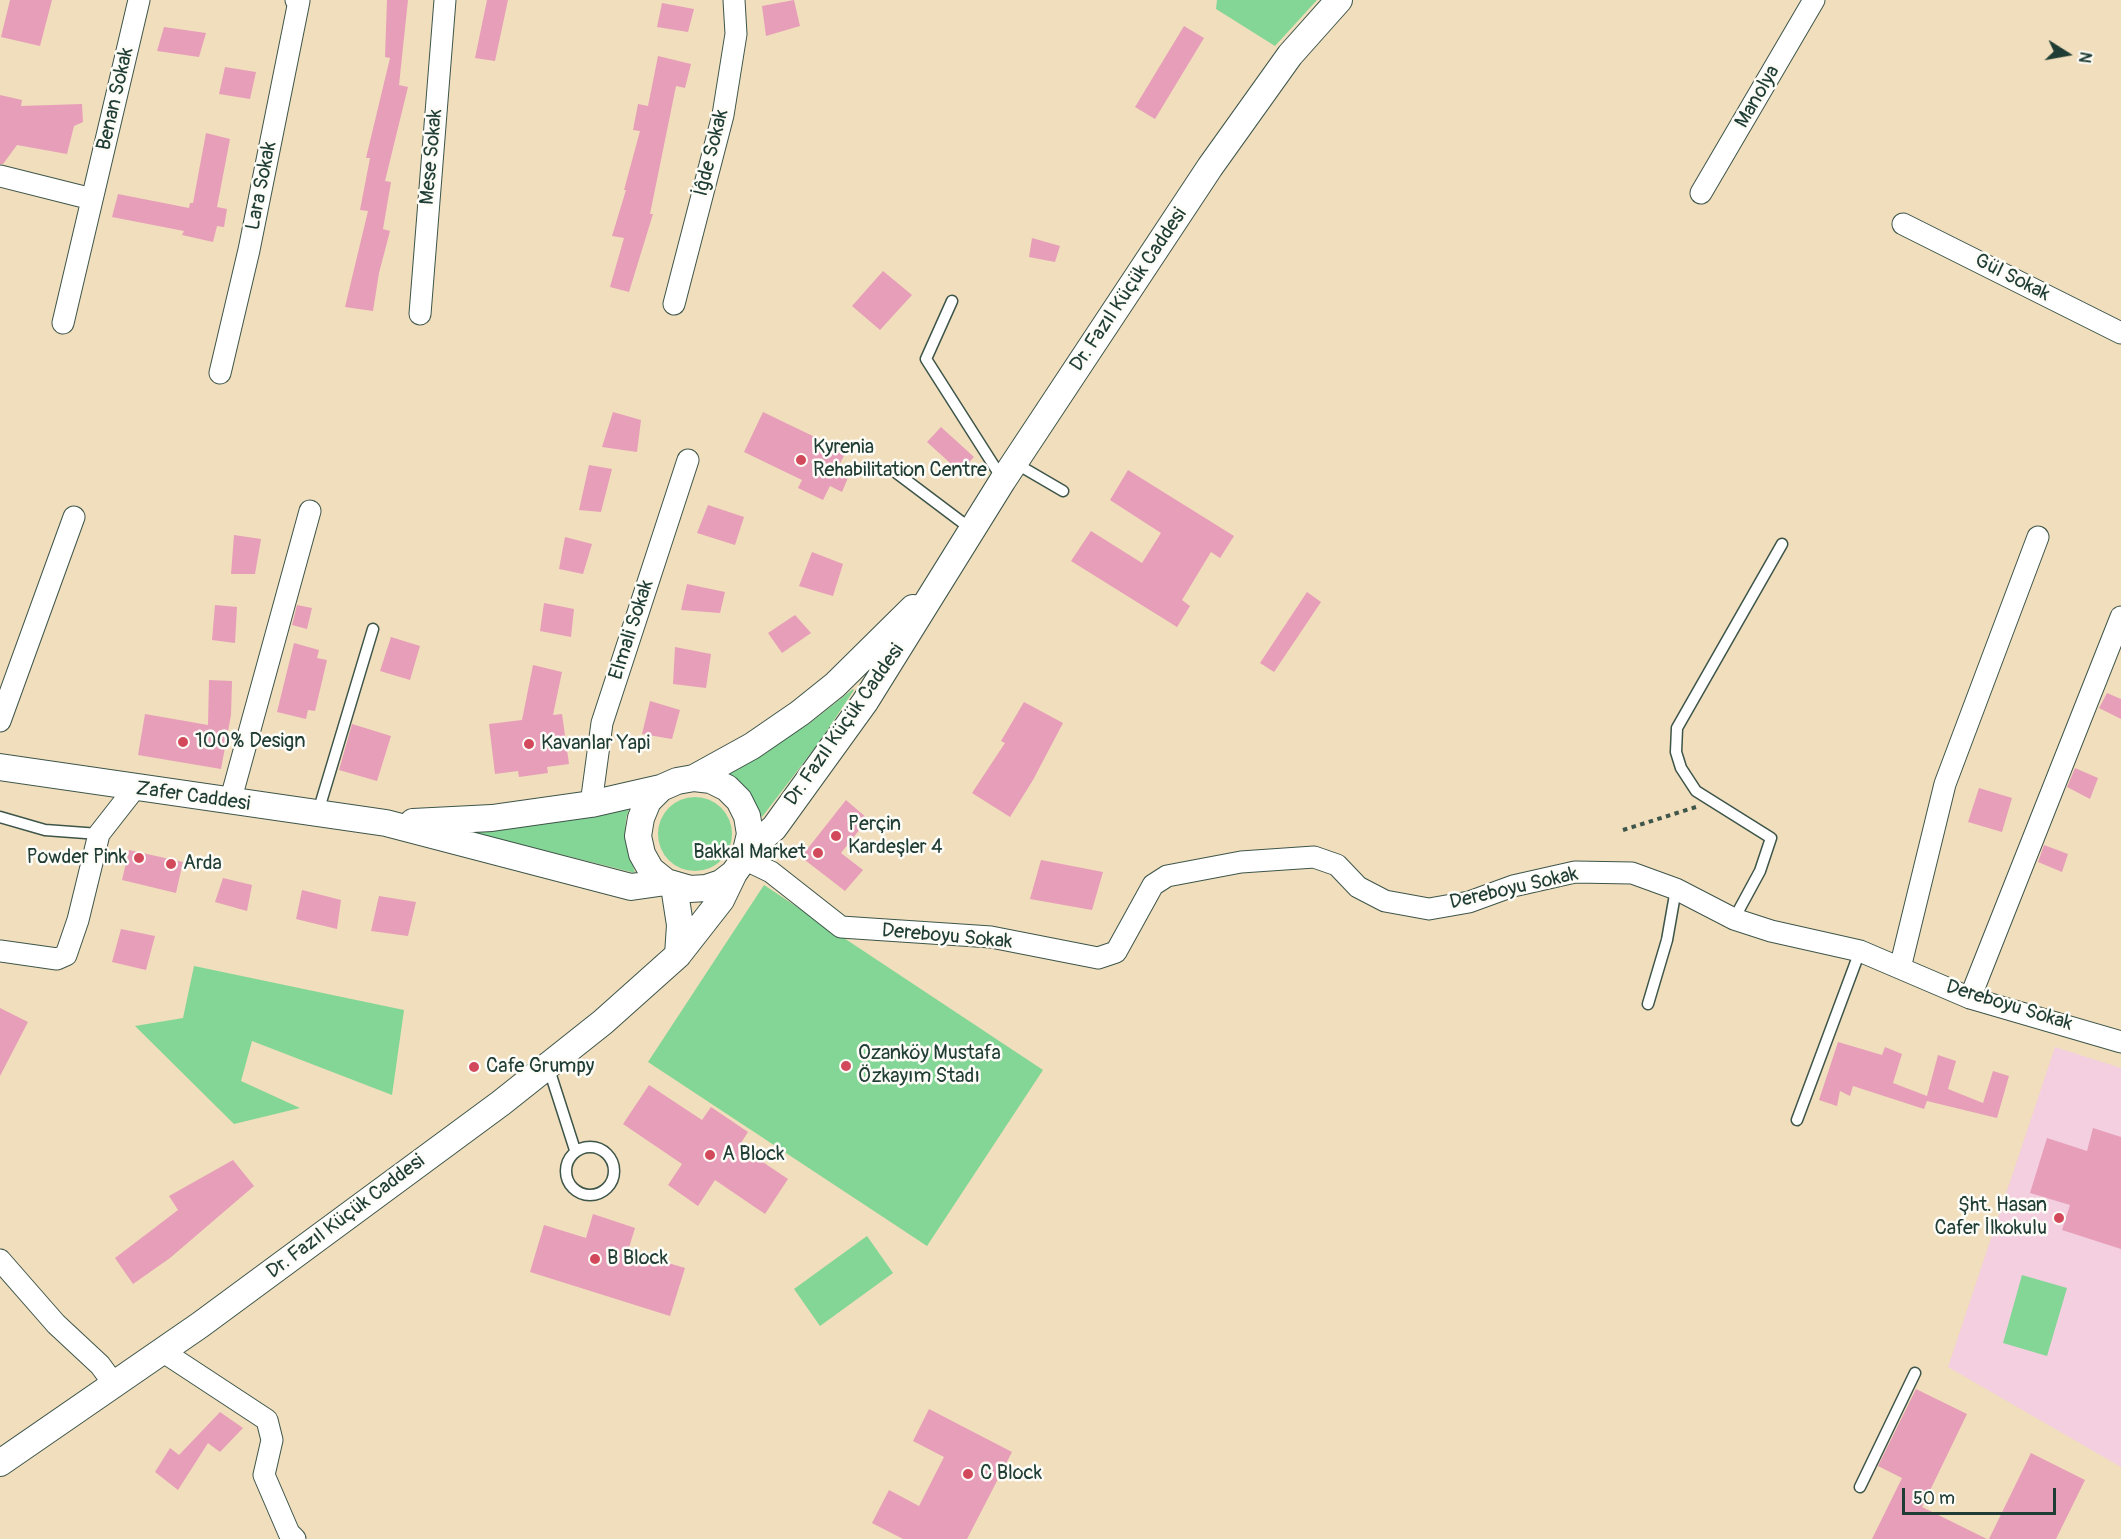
<!DOCTYPE html>
<html>
<head>
<meta charset="utf-8">
<style>
	body { margin:0 }
	#map { position:relative; width:2121px; height:1539px; overflow:hidden; background:#f0debd; font-family:Pangolin,sans-serif }
	canvas { display:block }
	.north { position:absolute; left:2037px; top:24px; width:60px; height:60px; -webkit-text-stroke:4px #fdfcf7; paint-order:stroke; rotate:101deg; font-size:16px; font-weight:700; line-height:24px; text-align:center; color:#1f3d34 }
	.north::after { content:''; display:block; margin:auto; width:21px; height:27px; background:#1f3d34; clip-path:polygon(50% 0,100% 100%,50% 72%,0 100%) }
	.scale { position:absolute; left:1902px; top:1488px; width:154px; height:27px; box-sizing:border-box; border:3px solid #1f3d34; border-top:0; padding-left:8px; font-size:18px; line-height:21px; white-space:nowrap; color:#1f3d34; -webkit-text-stroke:4px #fdfcf7; paint-order:stroke }
</style>
</head>
<body>
<div id="map">
<canvas width="2121" height="1539"></canvas>
<div class="north">N</div>
<div class="scale">50 m</div>
</div>
<script>
const c = document.querySelector('canvas').getContext('2d');
c.lineJoin = 'round';
function fill(path, color) {
  c.fillStyle = color;
  c.fill(path, 'evenodd');
}
function toPath(rows) {
  const path = new Path2D();
  for (const r of rows) {
    if (r.length === 3) {
      path.moveTo(r[0] + r[2], r[1]);
      path.arc(r[0], r[1], r[2], 0, 2 * Math.PI);
      continue;
    }
    path.moveTo(r[0], r[1]);
    for (let i = 2; i < r.length; i += 2) path.lineTo(r[i], r[i + 1]);
  }
  return path;
}
function stroke(path, color, width, dash) {
  c.strokeStyle = color;
  c.lineWidth = width;
  c.lineCap = dash ? 'butt' : 'round';
  c.setLineDash(dash || []);
  c.stroke(path);
}
function label(font, color, halo, rows, align = 'center') {
  c.font = font + ' Pangolin,sans-serif';
  c.lineWidth = 5;
  c.setLineDash([]);
  c.textBaseline = 'middle';
  c.strokeStyle = halo;
  c.fillStyle = color;
  for (const [text, x, y, turn = 0] of rows) {
    c.save();
    c.translate(x, y);
    c.rotate((+turn || 0) * Math.PI / 180);
    c.textAlign = isNaN(turn) ? turn : align;
    if (halo) c.strokeText(text, 0, 0);
    c.fillText(text, 0, 0);
    c.restore();
  }
}
fill(toPath([
	[2055,1047,2121,1068,2121,1467,1948,1367]
]), '#f3cfe0');
fill(toPath([
	[1217,0,1317,0,1275,46,1216,9],
	[853,689,854,690,820,741,762,817,743,785,728,774,810,723],
	[695,834,37],
	[630,806,626,818,625,835,635,873,479,834,479,831,580,818],
	[764,885,1043,1070,927,1246,648,1062],
	[194,966,404,1010,392,1095,252,1041,241,1081,300,1108,234,1124,135,1026,183,1018],
	[867,1236,893,1273,820,1326,794,1289],
	[2022,1275,2067,1288,2047,1356,2003,1343]
]), '#84d696');
fill(toPath([
	[10,0,52,0,40,46,1,37],
	[387,0,408,0,399,85,408,87,385,181,391,182,383,229,390,231,379,273,373,311,345,307,368,211,360,210,370,158,366,158,390,58,385,57],
	[487,0,508,0,495,61,475,58],
	[794,0,800,26,766,36,762,6],
	[662,3,694,9,688,32,657,27],
	[1184,26,1204,38,1155,119,1135,107],
	[164,27,206,33,199,57,157,51],
	[658,56,691,64,685,88,676,86,650,214,653,214,629,292,610,287,624,238,612,236,626,190,624,190,640,131,633,130,638,104,648,106],
	[225,67,256,72,250,99,219,94],
	[0,95,22,100,21,106,82,104,83,122,74,126,67,154,17,145,3,164,0,164],
	[206,133,230,139,217,207,227,209,224,227,217,226,213,242,182,235,184,231,112,217,118,194,189,208,190,203,193,203],
	[1032,238,1060,246,1055,262,1029,257],
	[883,271,912,295,880,330,852,306],
	[613,412,641,420,637,452,602,447],
	[763,412,846,452,838,467,850,473,842,492,830,486,823,500,798,488,802,480,744,452],
	[941,427,974,457,960,472,927,442],
	[589,465,612,469,601,512,579,510],
	[1128,470,1234,536,1220,558,1211,552,1182,600,1190,606,1177,627,1071,561,1091,531,1142,563,1161,533,1110,500],
	[708,505,744,517,735,545,697,533],
	[234,535,261,539,255,574,231,574],
	[565,537,592,544,583,574,559,569],
	[812,552,843,564,833,596,799,586],
	[687,584,725,592,720,613,681,610],
	[1307,592,1321,602,1274,672,1260,663],
	[544,603,574,609,571,637,540,631],
	[215,605,237,607,235,643,212,640],
	[297,605,312,608,307,629,292,625],
	[795,615,811,633,782,653,768,633],
	[391,637,420,646,410,680,380,671],
	[294,643,319,650,317,658,327,660,315,711,308,710,306,719,277,712],
	[675,647,711,654,706,688,673,684],
	[533,665,562,672,553,715,562,714,569,764,547,767,548,773,519,777,518,771,495,774,489,724,522,720],
	[209,680,232,681,231,715,221,769,138,755,145,714,208,725],
	[2107,693,2121,699,2121,719,2099,708],
	[650,701,680,710,672,739,642,734],
	[1024,702,1063,723,1033,780,1010,817,972,793,1005,743,1001,741],
	[352,724,391,736,377,781,339,770],
	[2075,768,2098,778,2090,799,2067,787],
	[1979,788,2012,798,2002,832,1968,822],
	[846,800,868,819,841,853,863,870,845,891,801,857],
	[2044,845,2068,854,2062,872,2038,862],
	[129,850,183,862,176,893,122,880],
	[1041,860,1103,872,1092,910,1030,899],
	[223,878,252,885,247,911,215,902],
	[302,890,341,900,337,929,296,919],
	[379,896,416,902,408,936,371,931],
	[121,929,155,936,146,970,112,962],
	[0,1008,28,1022,0,1076],
	[1838,1042,1882,1055,1885,1047,1902,1054,1893,1083,1927,1096,1938,1055,1956,1061,1948,1089,1983,1103,1993,1071,2009,1076,1997,1118,1927,1101,1924,1109,1853,1086,1850,1096,1840,1091,1837,1106,1819,1100],
	[649,1085,702,1120,711,1107,748,1132,739,1146,788,1179,765,1214,715,1180,698,1206,668,1185,682,1164,623,1124],
	[2093,1128,2121,1137,2121,1249,2062,1230,2070,1205,2030,1193,2047,1138,2087,1151],
	[233,1160,254,1186,170,1258,133,1284,115,1258,178,1210,169,1196],
	[593,1214,635,1228,628,1251,685,1268,670,1316,530,1272,544,1225,586,1238],
	[1916,1389,1967,1414,1922,1507,1987,1539,1872,1539,1902,1478,1878,1466],
	[929,1409,1012,1452,967,1539,903,1539,872,1523,889,1490,919,1506,944,1457,913,1441],
	[220,1412,243,1428,220,1452,208,1443,178,1490,155,1472,170,1448,179,1455],
	[2031,1453,2085,1480,2056,1539,1989,1539]
]), '#e79eb9');
const service = toPath([
	[952,301,926,359,1003,480],
	[1015,463,1063,491],
	[894,471,971,529],
	[318,812,373,629],
	[0,817,45,830,99,834],
	[1734,919,1760,871,1771,838,1696,791,1681,768,1676,752,1677,728,1782,544],
	[1648,1004,1667,940,1676,889],
	[548,1066,575,1150],
	[1797,1120,1860,951],
	[590,1171,24],
	[1860,1487,1915,1373]
]);
const minor = toPath([
	[0,176,92,199],
	[1701,193,1814,0],
	[1903,224,2121,333],
	[674,304,723,115,736,34,734,0],
	[420,314,445,0],
	[63,323,139,0],
	[220,373,249,250,299,1,296,0],
	[0,721,74,517],
	[230,802,310,511],
	[591,804,602,723,688,460],
	[744,859,771,872,841,927,991,937,1098,958,1116,952,1153,885,1167,876,1241,862,1314,857,1337,865,1358,887,1385,901,1429,909,1469,902,1513,886,1575,872,1632,873,1676,889,1734,919,1771,931,1860,951,1970,998,2121,1042],
	[0,951,57,959,66,955,78,920,99,834,135,788],
	[1900,968,1945,784,2038,537],
	[1970,998,2121,617],
	[0,1260,56,1324,100,1365,114,1384],
	[162,1351,267,1420,272,1440,264,1475,289,1533,295,1539]
]);
const tertiary = toPath([
	[0,767,386,823,631,887,666,882],
	[694,778,752,746,800,713,835,685,913,608],
	[413,822,492,818,591,804,661,788],
	[747,851,774,828,865,702,1003,480,1210,167,1290,55,1339,0],
	[674,886,680,925,678,955],
	[0,1463,200,1325,501,1103,603,1022,678,955,721,900,734,873,744,859,750,834,747,816,739,800,727,788,711,780,694,778,677,781,661,788,648,801,641,818,638,836,642,854,651,870,666,882,690,889,706,888,721,883,734,873]
]);
stroke(service, '#3e5549', 13);
stroke(minor, '#3e5549', 23);
stroke(tertiary, '#3e5549', 28);
stroke(toPath([
	[1623,830,1696,807]
]), '#3e5549', 4, [4.5, 4.5]);
stroke(service, '#fff', 10);
stroke(minor, '#fff', 21);
stroke(tertiary, '#fff', 26);
for (const [x, y, r, color] of [
	[801,460,6,"#d1495b"],
	[183,742,6,"#d1495b"],
	[529,744,6,"#d1495b"],
	[836,836,6,"#d1495b"],
	[818,853,6,"#d1495b"],
	[139,858,6,"#d1495b"],
	[171,864,6,"#d1495b"],
	[846,1066,6,"#d1495b"],
	[474,1067,6,"#d1495b"],
	[710,1155,6,"#d1495b"],
	[2059,1218,6,"#d1495b"],
	[595,1259,6,"#d1495b"],
	[968,1474,6,"#d1495b"]
]) {
  const dot = new Path2D();
  dot.arc(x, y, r, 0, 2 * Math.PI);
  c.fillStyle = color;
  c.fill(dot);
  stroke(dot, '#fdfcf7', 2);
}
label('20px', '#1f3d34', '#fdfcf7', [
	["Manolya",1758,97,-60],
	["Benan Sokak",116,99,-77],
	["İĝde Sokak",712,153,-76],
	["Mese Sokak",432,157,-85],
	["Lara Sokak",262,186,-79],
	["Gül Sokak",2012,278,27],
	["Dr. Fazıl Küçük Caddesi",1129,290,-56],
	["Elmali Sokak",632,630,-72],
	["Dr. Fazıl Küçük Caddesi",845,725,-55],
	["Zafer Caddesi",193,797,8],
	["Dereboyu Sokak",1514,889,-13],
	["Dereboyu Sokak",947,937,5],
	["Dereboyu Sokak",2009,1006,17],
	["Dr. Fazıl Küçük Caddesi",346,1217,-37]
]);
label('20px', '#1f3d34', '#fdfcf7', [
	["Kyrenia",813,448],
	["Rehabilitation Centre",813,471],
	["100% Design",195,742],
	["Kavanlar Yapi",541,744],
	["Perçin",848,825],
	["Kardeşler 4",848,848],
	["Bakkal Market",806,853,"right"],
	["Powder Pink",127,858,"right"],
	["Arda",183,864],
	["Ozanköy Mustafa",858,1054],
	["Özkayım Stadı",858,1077],
	["Cafe Grumpy",486,1067],
	["A Block",722,1155],
	["Şht. Hasan",2047,1206,"right"],
	["Cafer İlkokulu",2047,1229,"right"],
	["B Block",607,1259],
	["C Block",980,1474]
], 'left');
</script>
</body>
</html>
